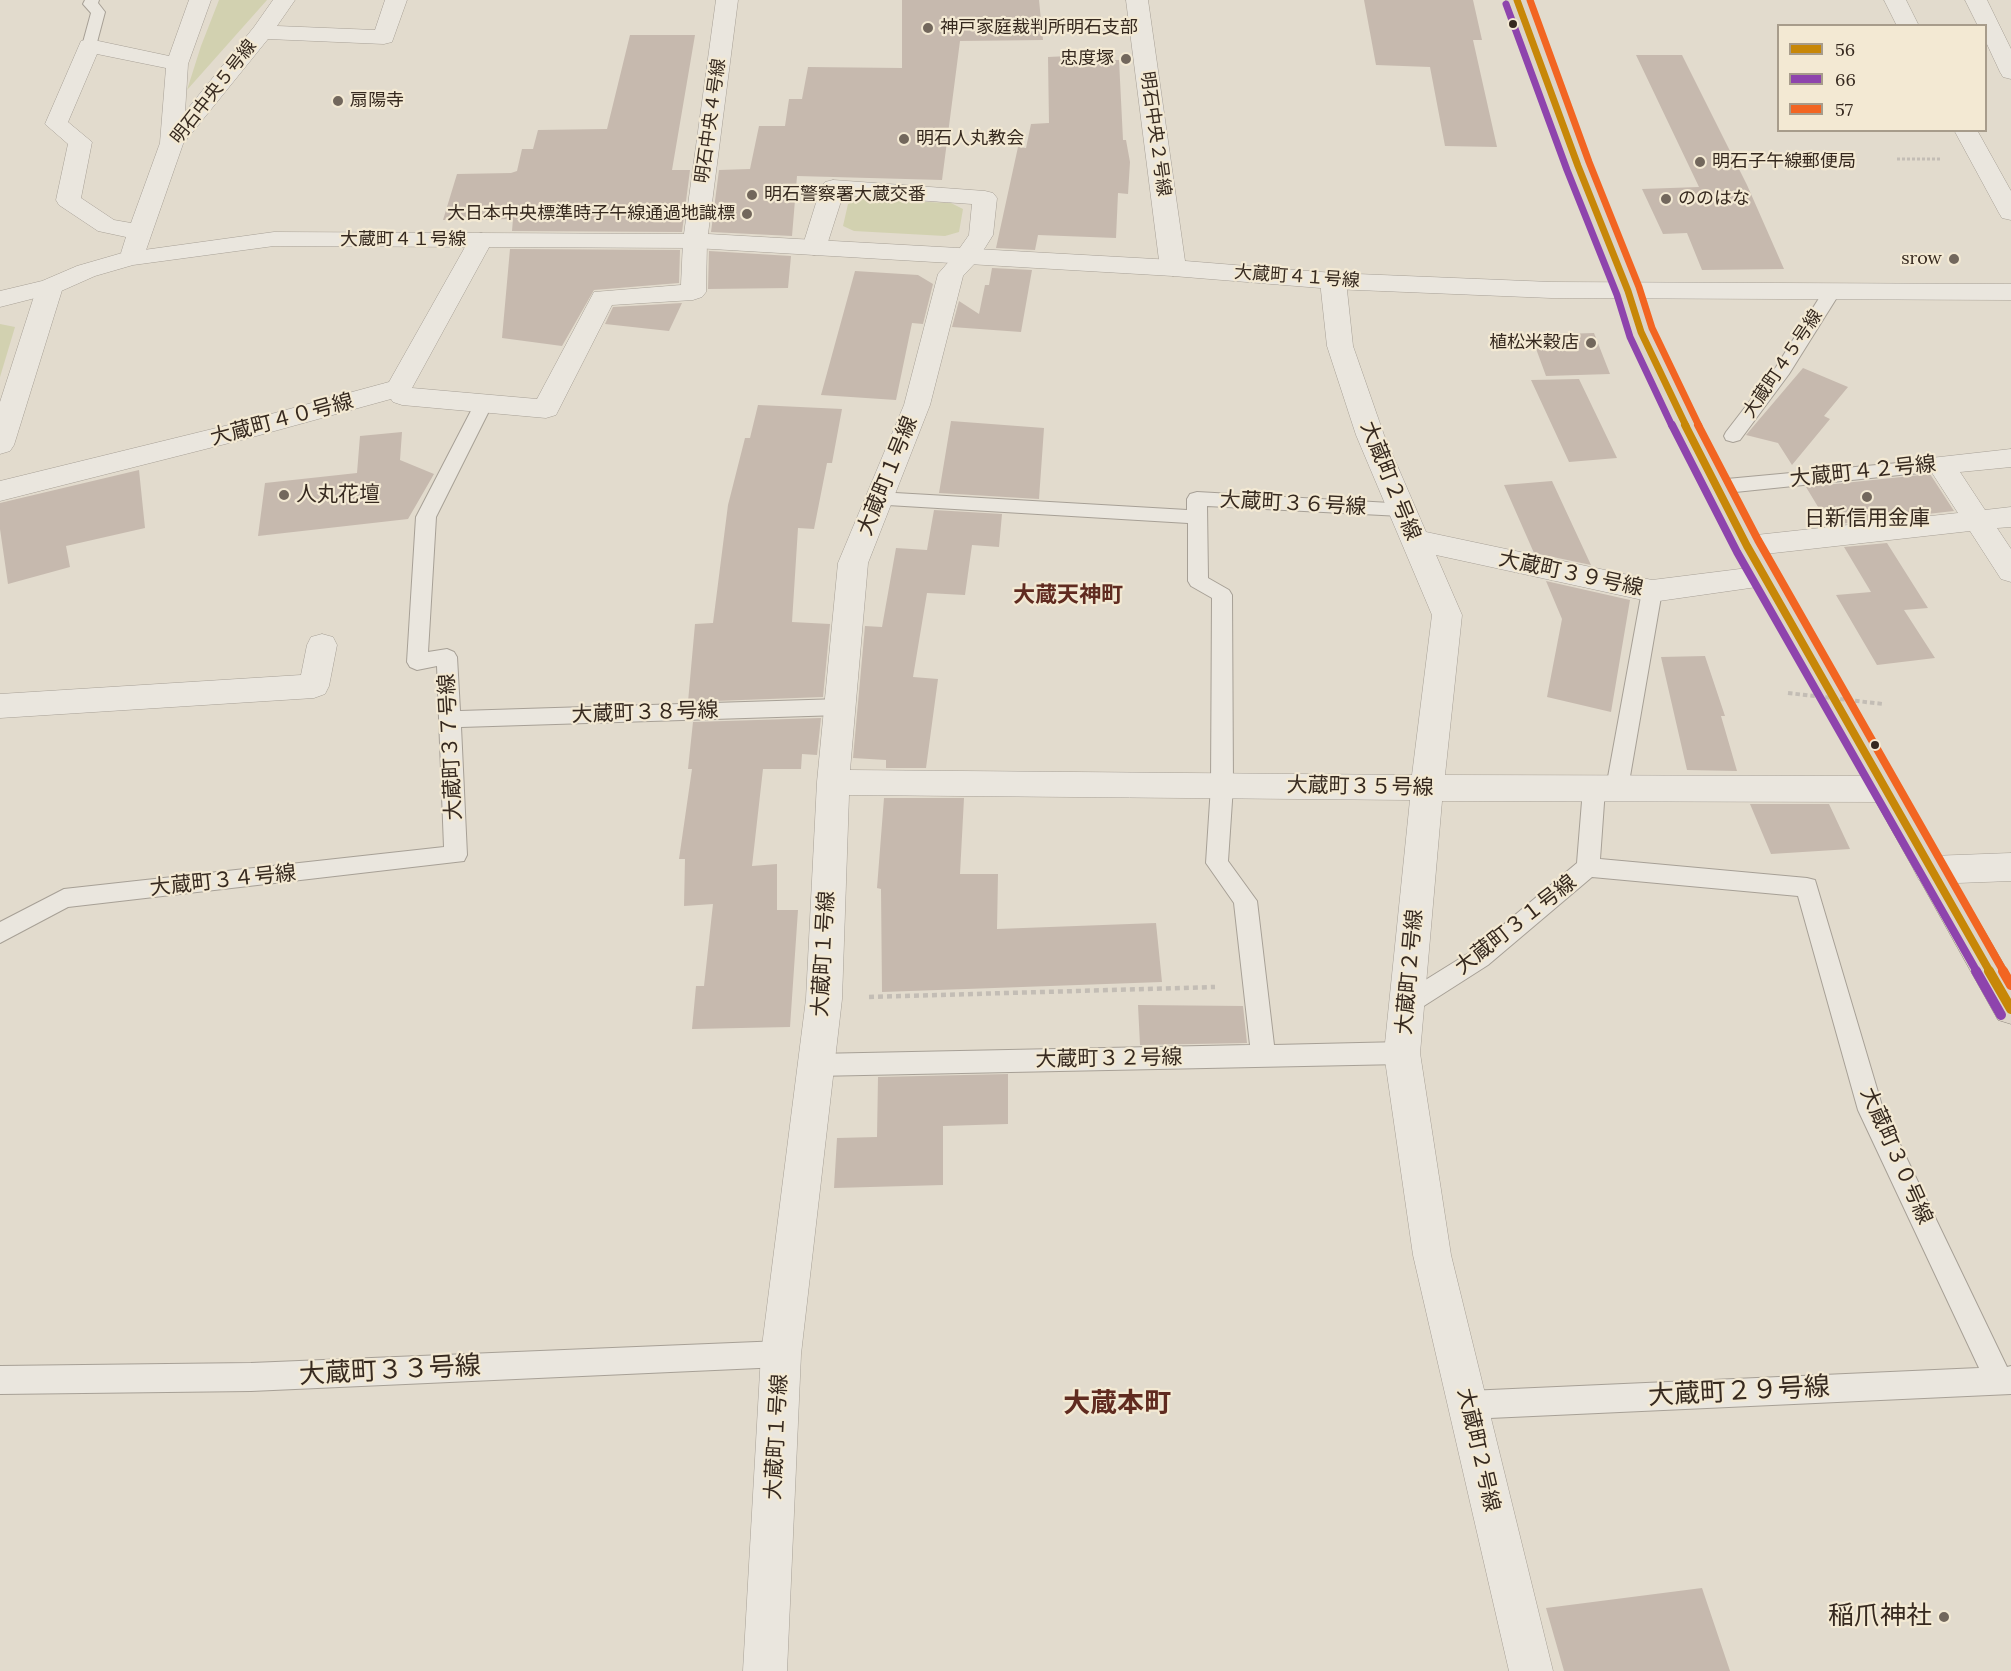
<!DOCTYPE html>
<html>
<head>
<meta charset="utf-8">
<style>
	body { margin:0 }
	#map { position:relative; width:2011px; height:1671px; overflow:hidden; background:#e2dbcd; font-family:Lora,serif }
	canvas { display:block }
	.legend { position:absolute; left:1777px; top:24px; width:210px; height:108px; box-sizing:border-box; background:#f3e9d3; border:2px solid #a79c8b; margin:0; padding:8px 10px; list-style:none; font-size:18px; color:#36291f }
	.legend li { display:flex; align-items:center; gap:12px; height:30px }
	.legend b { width:30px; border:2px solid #a79c8b }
</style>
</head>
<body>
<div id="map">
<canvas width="2011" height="1671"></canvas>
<ul class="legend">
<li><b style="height:8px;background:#c78708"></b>56</li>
<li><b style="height:8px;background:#8e44ad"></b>66</li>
<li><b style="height:8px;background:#f26522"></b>57</li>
</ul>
</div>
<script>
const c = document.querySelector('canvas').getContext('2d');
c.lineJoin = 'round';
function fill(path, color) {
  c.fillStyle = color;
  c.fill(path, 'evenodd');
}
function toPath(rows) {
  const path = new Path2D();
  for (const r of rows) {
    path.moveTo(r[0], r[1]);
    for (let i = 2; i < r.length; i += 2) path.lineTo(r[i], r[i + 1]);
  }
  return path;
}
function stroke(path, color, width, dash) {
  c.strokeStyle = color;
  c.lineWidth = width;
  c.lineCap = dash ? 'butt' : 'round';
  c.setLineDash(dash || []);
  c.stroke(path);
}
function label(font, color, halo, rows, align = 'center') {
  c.font = font + ' Lora,"Noto Sans JP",serif';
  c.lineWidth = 4.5;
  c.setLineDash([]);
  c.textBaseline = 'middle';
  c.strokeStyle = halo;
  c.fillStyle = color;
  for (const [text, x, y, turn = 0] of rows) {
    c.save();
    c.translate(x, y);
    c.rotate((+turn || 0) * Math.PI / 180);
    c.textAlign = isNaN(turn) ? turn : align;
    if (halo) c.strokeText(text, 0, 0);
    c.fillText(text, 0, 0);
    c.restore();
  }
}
fill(toPath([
	[219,0,267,0,187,90,201,46],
	[858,199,951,203,963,209,959,232,945,236,854,231,843,226,848,204],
	[0,324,15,327,0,377]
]), '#d2d1b0');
fill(toPath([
	[902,0,1039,0,1043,40,960,41,942,180,797,176,792,236,711,232,719,170,750,169,759,126,785,126,789,99,802,99,808,67,902,68],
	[1364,0,1473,0,1482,40,1473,40,1497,147,1445,146,1430,67,1376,65],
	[630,35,695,35,672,170,690,170,682,232,512,231,513,219,443,220,457,174,511,173,517,171,522,149,533,149,538,130,607,129],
	[1110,54,1111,60,1119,60,1123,140,1126,140,1130,162,1128,194,1118,193,1116,238,1038,235,1035,250,996,248,1018,147,1026,148,1031,124,1049,123,1048,57],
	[1636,55,1682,55,1747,185,1784,269,1702,270,1687,233,1663,234,1642,189,1699,187],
	[510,249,680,250,679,283,594,290,562,346,502,338],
	[709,251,791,256,788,288,708,289],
	[992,268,1032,270,1021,332,952,327,959,301,979,314,985,285,989,285],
	[855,271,918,275,933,284,923,324,912,323,896,400,821,395],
	[682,303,669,331,605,324,613,307],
	[1594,333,1610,374,1546,376,1531,335],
	[1803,368,1848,387,1824,416,1830,419,1792,465,1778,443,1746,435],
	[1579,379,1617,458,1569,462,1531,380],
	[758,405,842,409,832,463,827,463,814,529,798,528,792,622,830,624,823,697,688,702,695,624,713,623,728,505,745,438,750,438],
	[951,421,1044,428,1039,499,939,493],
	[402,432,400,460,434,474,408,519,258,536,265,483,357,473,360,436],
	[139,470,145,528,66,546,70,567,8,584,0,529,0,503],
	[1930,474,1954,511,1829,525,1806,487],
	[1552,481,1591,565,1534,553,1504,485],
	[934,510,1002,514,999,547,972,545,965,595,927,593,913,677,938,679,926,768,886,768,886,760,853,758,865,626,882,627,896,548,927,550],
	[1887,543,1928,608,1904,610,1935,658,1877,665,1836,595,1871,592,1844,547],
	[1546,581,1630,600,1611,712,1547,697,1562,619],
	[1705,656,1725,716,1721,716,1737,771,1687,770,1661,657],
	[821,718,817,755,802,754,801,769,763,769,752,866,777,864,777,910,798,910,790,1027,692,1029,696,986,704,986,713,904,684,906,685,859,679,859,692,769,688,769,693,722],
	[884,798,964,798,960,874,998,874,997,929,1156,923,1162,982,882,992,881,889,877,888],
	[1750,804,1829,804,1850,849,1771,854],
	[1138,1005,1243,1006,1247,1043,1140,1045],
	[1008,1074,1008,1124,943,1126,943,1185,834,1188,837,1138,877,1137,878,1077],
	[1702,1588,1730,1671,1564,1671,1546,1608]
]), '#c6b9ae');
const service = toPath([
	[85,0,99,0,98,3,105,12,96,46,89,50,82,46,91,13,83,4,85,0],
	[1832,286,1838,287,1841,291,1789,374,1740,440,1733,442,1726,440,1724,436,1726,432,1776,367,1826,287,1832,286],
	[484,397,490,399,493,403,436,517,428,652,447,649,454,652,457,657,460,711,840,699,848,701,851,707,848,713,840,715,461,727,467,855,464,861,68,907,0,943,0,922,64,889,444,847,437,666,417,670,410,667,407,662,416,517,475,403,478,399,484,397],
	[1941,459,1948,460,1950,465,1948,470,1716,494,1709,492,1706,487,1709,482,1716,480,1941,459],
	[878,492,1187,510,1187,499,1190,494,1197,492,1408,504,1411,509,1408,514,1401,516,1207,506,1208,578,1229,590,1232,595,1233,786,1228,861,1257,901,1274,1045,1402,1042,1411,1045,1414,1053,1411,1061,1402,1064,815,1076,806,1073,803,1065,806,1057,815,1054,1250,1045,1234,903,1206,863,1211,786,1212,598,1191,586,1188,581,1188,523,871,504,868,499,871,494,878,492],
	[1652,584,1659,586,1662,591,1628,788,1625,794,1617,797,1609,794,1606,788,1642,591,1645,586,1652,584],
	[1594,780,1602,783,1605,789,1600,859,1807,878,1815,880,1883,1109,2007,1367,2011,1366,2011,1394,1468,1419,1458,1415,1454,1405,1458,1395,1468,1391,1979,1368,1858,1110,1798,896,1592,877,1488,965,1416,1011,1407,1014,1398,1011,1395,1004,1398,997,1472,951,1577,863,1583,789,1586,783,1594,780],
	[781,1341,791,1345,795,1354,791,1363,781,1367,251,1391,0,1394,0,1366,251,1363,781,1341]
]);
const minor = toPath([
	[189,0,211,0,188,64,185,112,254,27,273,0,295,0,277,26,375,30,385,0,407,0,392,42,384,44,268,39,183,144,145,253,142,258,133,260,124,258,121,253,126,237,98,231,59,205,56,200,68,144,45,124,81,41,89,39,169,56,189,0],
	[97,54,166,68,160,143,131,223,114,220,81,198,92,142,68,122,97,54],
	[1126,0,1148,0,1186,268,1182,273,1173,276,1164,273,1160,268,1126,0],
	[1884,0,1906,0,1919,26,1897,26,1884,0],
	[1965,0,1987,0,2011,49,2011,79,2003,77,2000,72,1986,42,1986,26,1978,26,1965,0],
	[1954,130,1977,130,2011,191,2011,220,2002,218,1999,213,1954,130],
	[833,180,985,191,993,193,997,198,993,235,976,262,963,276,930,405,868,563,850,770,1412,775,1432,615,1356,435,1327,346,1320,281,1324,276,1333,273,1342,276,1346,281,1353,346,1384,435,1426,532,1652,580,1764,566,1774,569,1779,576,1774,583,1764,586,1652,602,1436,555,1462,615,1445,775,1886,776,1897,780,1902,789,1897,798,1886,802,1442,801,1420,1053,1451,1255,1553,1671,1509,1671,1413,1255,1384,1053,1410,800,849,795,842,999,801,1354,787,1671,743,1671,761,1354,806,999,817,782,838,563,904,405,938,274,957,252,969,235,972,204,843,195,826,248,823,253,814,255,805,253,802,248,821,187,825,182,833,180],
	[481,233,490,235,493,240,412,388,537,399,594,292,681,285,683,241,686,236,695,234,704,236,707,241,706,292,702,297,693,300,612,305,556,415,546,418,402,405,393,402,391,399,249,438,0,501,0,481,249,420,389,382,469,240,472,235,481,233],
	[50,279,59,282,63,287,14,445,10,451,0,454,0,402,37,287,41,282,50,279],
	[2011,449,2011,467,1960,472,1985,510,2011,507,2011,527,1997,528,2011,549,2011,582,2001,579,1970,531,1747,556,1737,553,1733,546,1737,539,1747,536,1958,513,1927,465,1931,458,2011,449],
	[322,634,333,637,337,645,329,686,325,694,314,698,0,718,0,694,301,675,307,645,311,637,322,634],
	[2011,853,2011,881,1931,884,1919,880,1914,870,1919,860,1931,856,2011,853]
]);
const tertiary = toPath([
	[716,0,738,0,708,234,1173,260,1333,273,1551,282,2011,284,2011,300,1551,298,1333,289,1173,276,695,248,274,246,133,265,95,276,59,292,0,307,0,291,42,281,77,266,122,253,274,232,684,234,716,0]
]);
const trunk = toPath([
	[1506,0,1528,0,1590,166,1641,291,1654,332,1716,461,1761,546,2011,977,2011,1024,1998,1020,1733,546,1688,461,1628,332,1615,291,1566,166,1506,0]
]);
stroke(service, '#a7a096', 2);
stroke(minor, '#a7a096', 1);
stroke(tertiary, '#a7a096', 1);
stroke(trunk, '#8d867d', 1);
stroke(toPath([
	[1897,159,1940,159]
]), '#c3bdb5', 3, [3, 2]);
stroke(toPath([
	[869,997,1215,987]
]), '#c3bdb5', 4.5, [5, 4]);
fill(service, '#eae6de');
fill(minor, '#eae6de');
fill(tertiary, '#eae6de');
fill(trunk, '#dcd4c7');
stroke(toPath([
	[1788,693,1883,704]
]), '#c3bdb5', 4, [4.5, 3]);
stroke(toPath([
	[1517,0,1578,166,1628,291,1641,332,1686,426]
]), '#c78708', 7);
stroke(toPath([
	[1685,425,1747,546,1990,972]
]), '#c78708', 8);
stroke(toPath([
	[1989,971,2011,1009]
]), '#c78708', 10);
stroke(toPath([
	[1506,4,1567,170,1617,295,1630,337,1672,426]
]), '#8e44ad', 7);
stroke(toPath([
	[1672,425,1737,552,1977,972]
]), '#8e44ad', 8);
stroke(toPath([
	[1976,971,2001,1015]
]), '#8e44ad', 10);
stroke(toPath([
	[1530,0,1589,162,1639,287,1652,328,1699,426]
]), '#f26522', 7);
stroke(toPath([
	[1698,425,1758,540,2004,972]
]), '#f26522', 8);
stroke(toPath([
	[2003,971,2011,985]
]), '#f26522', 10);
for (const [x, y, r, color] of [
	[1513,24,5,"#36291f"],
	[928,28,6,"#72675c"],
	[1126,59,6,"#72675c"],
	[338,101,6,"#72675c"],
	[904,139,6,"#72675c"],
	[1700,162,6,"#72675c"],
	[752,195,6,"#72675c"],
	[1666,199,6,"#72675c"],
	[747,214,6,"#72675c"],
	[1954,259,6,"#72675c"],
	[1591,343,6,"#72675c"],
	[284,495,6,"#72675c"],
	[1867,497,6,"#72675c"],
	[1875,745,5,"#36291f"],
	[1944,1617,6,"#72675c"]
]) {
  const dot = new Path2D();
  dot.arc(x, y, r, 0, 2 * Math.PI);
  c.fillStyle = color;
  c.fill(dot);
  stroke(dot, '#f3e9d3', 2);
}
label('18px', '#36291f', '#f3e9d3', [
	["神戸家庭裁判所明石支部",940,28],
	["忠度塚",1114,59,"right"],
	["扇陽寺",350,101],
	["明石人丸教会",916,139],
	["明石子午線郵便局",1712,162],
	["明石警察署大蔵交番",764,195],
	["ののはな",1678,199],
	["大日本中央標準時子午線通過地識標",735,214,"right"],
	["srow",1942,259,"right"],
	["植松米穀店",1579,343,"right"]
], 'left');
label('18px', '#36291f', '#f3e9d3', [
	["明石中央５号線",214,92,-52],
	["明石中央４号線",711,121,-82],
	["明石中央２号線",1155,134,82],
	["大蔵町４１号線",403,240],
	["大蔵町４１号線",1297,277,4],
	["大蔵町４５号線",1783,364,-56]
]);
label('21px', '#36291f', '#f3e9d3', [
	["大蔵町４０号線",282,420,-15],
	["大蔵町４２号線",1863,472,-6],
	["大蔵町１号線",888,476,-68],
	["大蔵町２号線",1390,481,68],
	["大蔵町３６号線",1293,504,3],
	["大蔵町３９号線",1571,574,12],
	["大蔵町３８号線",645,713,-2],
	["大蔵町３７号線",451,747,-93],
	["大蔵町３５号線",1360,787,1],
	["大蔵町３４号線",223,881,-6],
	["大蔵町３１号線",1516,925,-38],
	["大蔵町１号線",824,954,-87],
	["大蔵町２号線",1410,972,-85],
	["大蔵町３２号線",1109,1059,-1],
	["大蔵町３０号線",1896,1156,66],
	["大蔵町１号線",777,1437,-87],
	["大蔵町２号線",1478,1450,77]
]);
label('21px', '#36291f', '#f3e9d3', [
	["人丸花壇",296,495],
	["日新信用金庫",1867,519,"center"]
], 'left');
label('bold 22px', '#602b20', '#f3e9d3', [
	["大蔵天神町",1068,596]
]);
label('26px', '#36291f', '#f3e9d3', [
	["大蔵町３３号線",390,1371,-3],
	["大蔵町２９号線",1739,1392,-3]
]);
label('26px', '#36291f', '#f3e9d3', [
	["稲爪神社",1932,1617]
], 'right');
label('bold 27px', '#602b20', '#f3e9d3', [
	["大蔵本町",1117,1404]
]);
</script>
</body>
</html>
